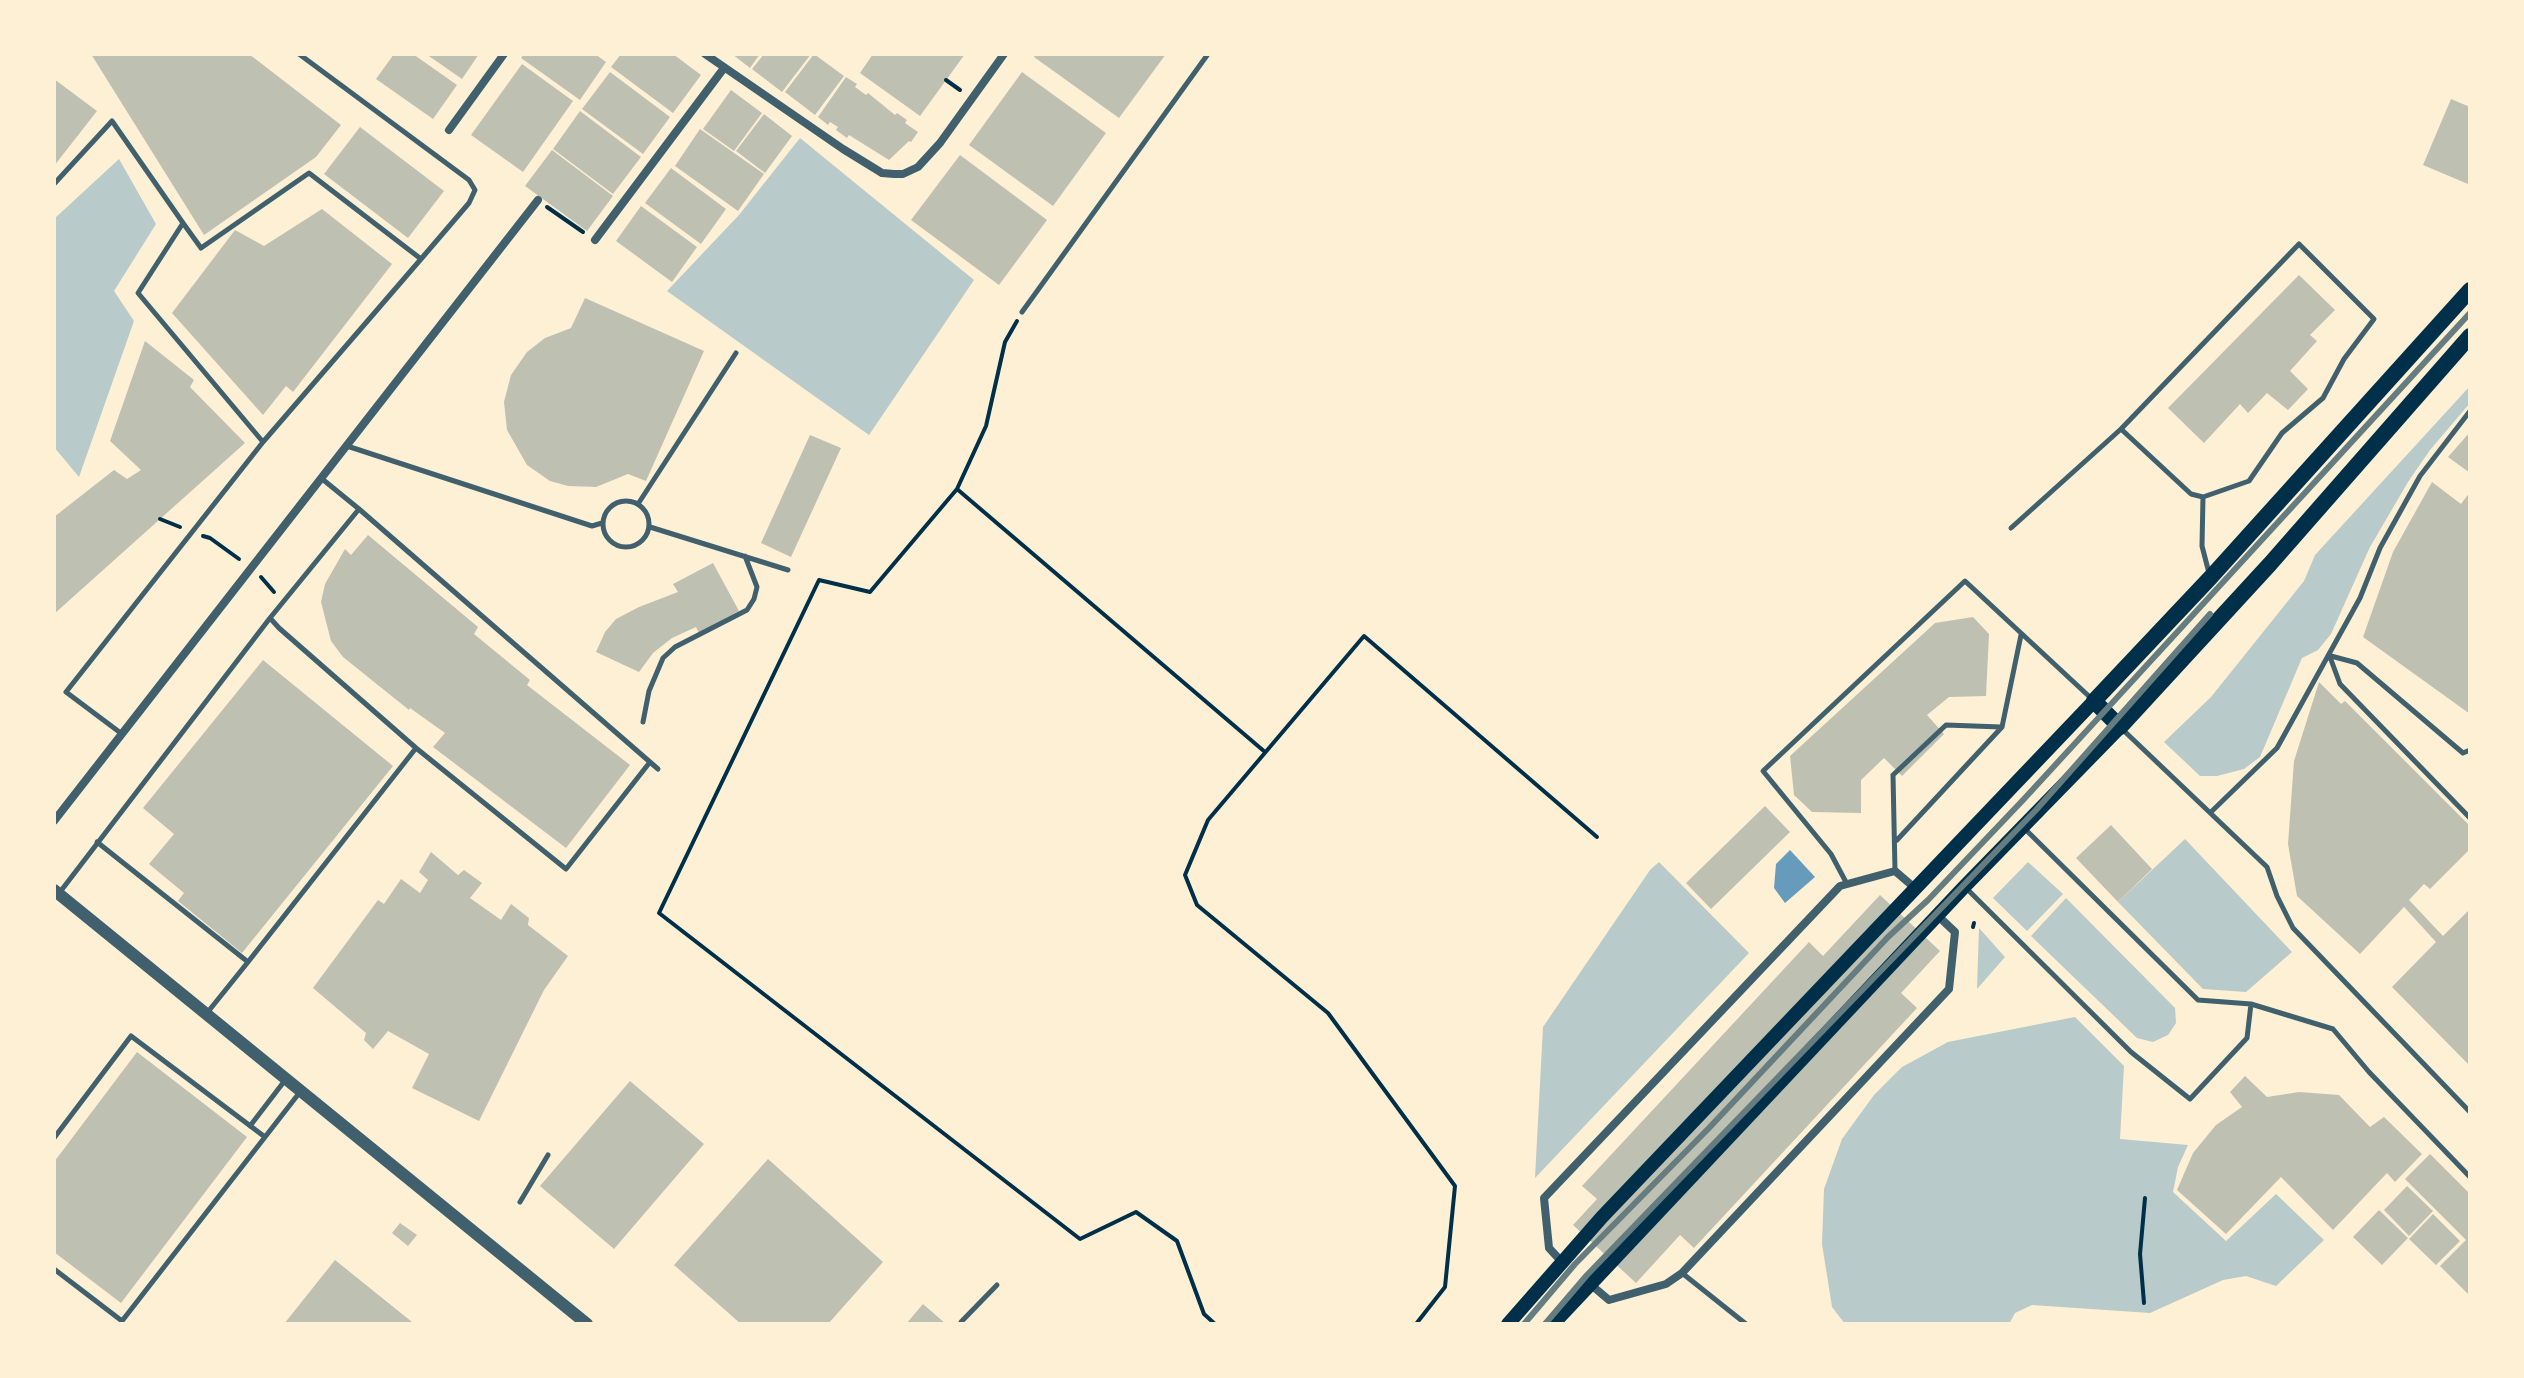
<!DOCTYPE html>
<html>
<head>
<meta charset="utf-8">
<style>
	body { margin:0 }
	#map { position:relative; width:2524px; height:1378px; overflow:hidden; background:#fdf0d5; font-family:Mulish,sans-serif }
	canvas { display:block }
	.frame { position:absolute; inset:0; border:56px solid #fdf0d5; pointer-events:none }
</style>
</head>
<body>
<div id="map">
<canvas width="2524" height="1378"></canvas>
<div class="frame"></div>
</div>
<script>
const c = document.querySelector('canvas').getContext('2d');
c.lineJoin = 'round';
function fill(path, color) {
  c.fillStyle = color;
  c.fill(path, 'evenodd');
}
function toPath(rows) {
  const path = new Path2D();
  for (const r of rows) {
    if (r.length === 3) {
      path.moveTo(r[0] + r[2], r[1]);
      path.arc(r[0], r[1], r[2], 0, 2 * Math.PI);
      continue;
    }
    path.moveTo(r[0], r[1]);
    for (let i = 2; i < r.length; i += 2) path.lineTo(r[i], r[i + 1]);
  }
  return path;
}
function stroke(path, color, width, dash) {
  c.strokeStyle = color;
  c.lineWidth = width;
  c.lineCap = dash ? 'butt' : 'round';
  c.setLineDash(dash || []);
  c.stroke(path);
}
fill(toPath([
	[800,138,974,280,869,435,667,291,739,215],
	[119,159,156,224,114,291,134,321,79,477,54,447,54,219],
	[2470,386,2470,403,2430,450,2408,482,2370,547,2331,634,2318,650,2302,658,2260,757,2244,769,2217,776,2200,776,2164,742,2211,697,2304,581,2315,555],
	[2185,839,2292,952,2246,992,2203,989,2118,902],
	[1659,862,1749,953,1535,1178,1543,1027,1650,870],
	[2028,862,2063,894,2027,931,1993,898],
	[2066,898,2175,1008,2176,1023,2168,1035,2153,1042,2137,1038,2031,936],
	[1979,928,2005,957,1977,989],
	[2075,1017,2124,1066,2120,1139,2188,1145,2178,1167,2173,1192,2226,1241,2276,1194,2324,1240,2276,1286,2246,1276,2223,1280,2150,1313,2032,1305,2015,1313,2009,1324,1845,1324,1832,1307,1822,1244,1824,1189,1842,1139,1874,1095,1902,1067,1948,1042]
]), '#b9caca');
fill(toPath([
	[1790,850,1815,877,1785,903,1774,888,1776,864]
]), '#669bbc');
fill(toPath([
	[91,54,249,54,341,125,316,157,204,235],
	[394,54,413,54,457,85,433,119,376,79],
	[426,54,479,54,462,79],
	[524,54,595,54,606,62,580,100,521,58],
	[621,54,673,54,701,75,673,113,611,67],
	[732,54,760,54,750,68],
	[764,54,811,54,782,92,752,69],
	[814,54,844,76,815,115,785,92],
	[873,54,965,54,920,116,860,73],
	[1036,54,1166,54,1119,118,1034,57],
	[522,64,573,101,523,172,471,135],
	[610,72,670,117,643,154,582,109],
	[1022,72,1106,133,1053,206,969,145],
	[846,77,857,84,855,87,866,95,868,93,895,115,897,113,907,120,905,123,918,132,911,142,909,141,889,160,849,135,847,138,836,130,838,127,830,122,828,125,818,117],
	[54,79,97,111,54,166],
	[731,90,762,113,734,151,703,129],
	[2451,99,2470,107,2470,179,2468,184,2423,165],
	[580,111,641,157,613,194,553,149],
	[764,114,792,136,765,173,736,151],
	[360,127,444,191,408,238,324,174],
	[700,129,764,174,738,211,675,166],
	[552,150,613,196,587,231,525,186],
	[960,155,1047,220,999,285,911,220],
	[671,168,726,209,701,244,645,203],
	[641,206,697,247,672,282,616,241],
	[322,209,392,264,293,392,286,386,263,415,172,313,235,230,264,246],
	[2299,275,2335,310,2310,335,2317,341,2290,371,2308,389,2288,410,2267,393,2248,413,2240,404,2204,443,2168,408],
	[585,298,704,351,646,481,628,474,596,487,568,486,550,481,527,465,507,430,504,402,511,375,527,352,545,338,571,328],
	[145,341,194,380,190,387,245,443,54,614,54,517,114,470,127,479,141,470,110,441],
	[2470,432,2470,473,2448,457],
	[810,435,841,448,791,557,761,543],
	[2432,482,2461,504,2470,492,2470,714,2363,637,2393,552],
	[368,535,478,627,474,634,530,680,527,685,630,765,566,848,433,747,445,733,410,708,409,710,343,657,331,641,321,602,325,584,345,549,351,555],
	[713,563,739,611,699,633,696,627,672,638,653,653,639,672,596,652,605,632,616,619,639,607,678,592,673,584],
	[1973,617,1989,634,1986,696,1949,697,1927,715,1944,734,1902,776,1884,758,1861,780,1861,813,1812,812,1794,795,1790,756,1935,623],
	[263,660,393,766,242,953,178,901,184,893,149,864,174,834,143,808],
	[2319,682,2341,704,2345,701,2470,826,2470,849,2430,889,2424,884,2409,900,2443,936,2470,909,2470,1066,2392,987,2436,942,2404,907,2360,954,2297,896,2288,844,2294,761],
	[1765,806,1790,832,1711,909,1686,883],
	[2111,825,2152,869,2118,902,2076,858],
	[431,852,458,875,464,870,482,883,470,898,501,920,511,904,529,918,528,925,568,956,544,990,479,1121,412,1088,429,1054,388,1031,373,1049,364,1040,366,1033,313,988,378,900,384,904,401,879,420,893,428,880,419,872],
	[1880,895,1940,951,1901,993,1917,1008,1694,1248,1680,1235,1636,1283,1573,1225,1597,1199,1582,1186,1809,942,1823,956],
	[137,1052,247,1137,121,1303,54,1252,54,1162],
	[2245,1076,2267,1097,2299,1092,2339,1095,2370,1127,2384,1117,2422,1154,2395,1182,2387,1173,2333,1230,2281,1177,2226,1234,2177,1190,2193,1153,2216,1125,2242,1107,2230,1092],
	[630,1081,704,1144,614,1249,540,1186],
	[2430,1154,2470,1194,2470,1296,2440,1266,2466,1240,2405,1179],
	[768,1159,883,1262,828,1324,741,1324,674,1265],
	[2407,1186,2433,1211,2409,1236,2384,1210],
	[2379,1210,2408,1238,2382,1265,2353,1237],
	[2433,1214,2460,1241,2436,1265,2409,1239],
	[400,1223,417,1235,408,1246,392,1233],
	[335,1260,412,1322,410,1324,284,1324],
	[923,1304,946,1324,906,1324]
]), '#bec0b2');
stroke(toPath([
	[946,80,960,90],
	[547,207,583,232],
	[1017,321,1005,342,986,426,957,489,870,592,819,580,659,913,1080,1239,1136,1212,1177,1241,1204,1314,1215,1324],
	[957,489,1265,752],
	[160,519,180,527],
	[203,536,210,538,239,559],
	[261,577,274,592],
	[1973,927,1974,923],
	[2144,1303,2140,1254,2145,1198],
	[1416,1324,1445,1287,1455,1186,1328,1013,1197,905,1185,875,1208,820,1364,636,1597,837]
]), '#003049', 4);
stroke(toPath([
	[299,54,469,180,475,190,469,203,421,259],
	[54,184,112,121,183,223,138,293,263,442],
	[1022,312,1208,54],
	[347,446,592,526,602,523],
	[321,478,359,509],
	[2203,497,2191,494,2121,429,2299,244,2374,319,2344,359,2323,398,2282,433,2249,481,2203,497,2202,546,2209,573],
	[626,524,23],
	[638,504,736,353],
	[650,527,788,570],
	[2011,528,2121,429],
	[270,618,279,628,416,748,566,869,650,762],
	[2331,656,2357,663,2463,753,2470,750],
	[2330,657,2340,684,2470,818],
	[643,722,649,691,663,658,675,647,747,610,754,599,757,587,745,556],
	[2121,728,2267,867,2277,896,2293,928,2470,1112],
	[122,734,66,692,263,442,421,259,309,173,201,248,183,223],
	[2211,812,2277,748,2360,598,2380,548,2420,476,2470,411],
	[2025,829,2198,1000,2251,1004,2333,1029,2369,1072,2470,1177],
	[1897,840,2002,727,2021,635],
	[97,842,248,962,416,748],
	[1895,871,1893,775,1946,725,2001,727],
	[1847,884,1831,854,1763,771,1965,581,2093,700],
	[1965,887,2131,1052,2190,1099,2247,1038,2251,1004],
	[60,892,270,618,359,509,658,769],
	[207,1013,248,962],
	[250,1126,286,1079],
	[54,1138,131,1036,265,1137],
	[520,1202,548,1155],
	[54,1269,122,1321,300,1092],
	[1682,1273,1746,1324],
	[961,1322,997,1285]
]), '#3f606c', 5);
stroke(toPath([
	[705,54,843,149,882,173,894,174,903,174,918,167,940,143,1004,54],
	[449,130,504,54],
	[595,240,724,68],
	[54,821,538,200],
	[1561,1261,1549,1248,1544,1198,1840,886,1895,871,1916,889],
	[1590,1284,1609,1300,1666,1284,1682,1273,1949,989,1955,932,1937,915]
]), '#3f606c', 8);
stroke(toPath([
	[54,890,587,1324]
]), '#3f606c', 12);
stroke(toPath([
	[1508,1324,1602,1217,2094,701],
	[1553,1324,1964,887,2120,727]
]), '#003049', 14);
stroke(toPath([
	[2470,290,2211,577,2094,701,2120,727,2270,564,2470,336]
]), '#003049', 16);
stroke(toPath([
	[1524,1324,1575,1264,1709,1128,1888,937,1928,900,2024,799,2470,313],
	[1545,1324,1587,1275,2036,810,2210,614]
]), '#657d81', 6);
</script>
</body>
</html>
